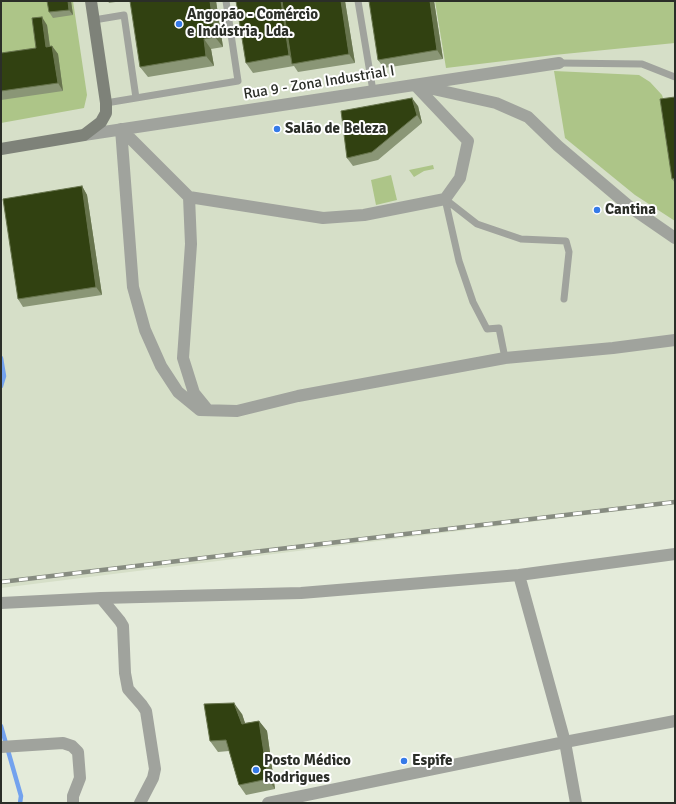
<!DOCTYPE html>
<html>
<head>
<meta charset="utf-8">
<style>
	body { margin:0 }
	#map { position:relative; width:676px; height:804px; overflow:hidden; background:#e4ebda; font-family:Signika,sans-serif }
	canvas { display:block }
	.frame { position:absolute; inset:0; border:2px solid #2b2e28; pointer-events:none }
</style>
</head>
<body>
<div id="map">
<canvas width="676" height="804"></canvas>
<div class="frame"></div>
</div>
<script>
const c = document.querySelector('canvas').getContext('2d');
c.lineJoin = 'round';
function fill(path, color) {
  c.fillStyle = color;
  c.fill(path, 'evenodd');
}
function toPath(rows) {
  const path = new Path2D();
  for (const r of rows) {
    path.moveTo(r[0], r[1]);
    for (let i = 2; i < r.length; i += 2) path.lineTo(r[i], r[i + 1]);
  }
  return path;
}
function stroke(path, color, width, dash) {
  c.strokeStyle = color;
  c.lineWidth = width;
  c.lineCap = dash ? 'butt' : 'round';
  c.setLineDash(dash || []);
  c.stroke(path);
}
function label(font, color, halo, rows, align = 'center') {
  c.font = font + ' Signika,sans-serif';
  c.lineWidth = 4;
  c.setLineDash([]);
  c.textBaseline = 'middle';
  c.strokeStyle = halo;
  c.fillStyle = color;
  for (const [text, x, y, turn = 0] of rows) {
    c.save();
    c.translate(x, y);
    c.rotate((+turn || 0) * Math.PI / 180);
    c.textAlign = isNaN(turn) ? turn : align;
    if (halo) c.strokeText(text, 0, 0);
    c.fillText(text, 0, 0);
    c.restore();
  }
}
fill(toPath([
	[1,1,675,1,675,504,1,588]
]), '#d6dfc8');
fill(toPath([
	[1,1,73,1,87,95,84,108,1,123],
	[435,1,675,1,675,43,554,55,446,68],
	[554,71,639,75,650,82,662,95,666,107,675,169,675,221,635,195,565,138],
	[433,165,434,169,424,171,414,177,409,170],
	[391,175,397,200,376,205,371,180]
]), '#adc588');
stroke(toPath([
	[1,358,4,376,1,386],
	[1,726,21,796,20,803]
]), '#73a2ee', 4.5);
stroke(toPath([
	[358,1,373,91],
	[94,20,124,15,136,98],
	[559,63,642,64,675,77],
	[106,103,238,81,226,1],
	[505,358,499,328,487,329,473,302,459,261,445,199,477,224,521,239,566,241,569,252,564,299]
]), '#a0a39d', 7);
stroke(toPath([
	[424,87,496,103,528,117,558,146,630,207,675,238],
	[121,129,133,287,145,330,161,366,178,392,200,410,237,411,298,396,505,358,613,348,675,340],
	[121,129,189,197],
	[84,135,559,63],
	[207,409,194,393,183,358,191,244,189,197,323,218,364,215,445,199,460,178,468,141,415,85],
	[519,575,565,742,576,803],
	[101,598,120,621,123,626,125,673,128,689,142,705,146,711,155,769,153,778,140,803],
	[1,603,101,598,301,593,519,575,675,554],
	[1,747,63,743,72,746,78,752,80,778,73,796,73,803],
	[268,803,565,742,675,721]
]), '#a0a39d', 12);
stroke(toPath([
	[1,149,84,135,101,122,106,113,106,103,91,1]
]), '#7e8279', 12);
const rail = toPath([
	[1,582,675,502]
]);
stroke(rail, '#878c81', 4.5);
stroke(rail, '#fff', 3, [9]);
fill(toPath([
	[71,1,73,15,53,18,49,12],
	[108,1,122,1,109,3],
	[216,1,223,47,211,49,214,66,148,77,140,67],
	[236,1,345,1,355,63,298,72,294,66,253,73,246,63],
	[434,1,443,59,384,68,378,60],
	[47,25,50,46,52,46,58,54,63,91,1,100,1,53,36,48],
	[675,97,675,183,672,179],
	[418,106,422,123,378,160,353,166,347,158],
	[82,186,87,195,102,295,23,307,18,299],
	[242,714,245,723,259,721,267,731,275,789,246,795,239,785,229,751,218,752,210,741]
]), '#8a9676');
fill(toPath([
	[68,1,71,1,73,15,69,10],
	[210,1,216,1,223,47,215,37],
	[281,1,287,1,295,63,289,55],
	[341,1,345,1,355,63,349,54],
	[430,1,434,1,443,59,437,50],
	[42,17,47,25,51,55,46,47],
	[204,39,211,49,214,66,206,56],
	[52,46,58,54,63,91,58,83],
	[412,98,418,106,422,123,417,115],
	[82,186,87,195,102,295,96,287],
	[234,703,242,714,249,735,242,724],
	[259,721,267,731,275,789,268,779]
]), '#67744d');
const building = toPath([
	[47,1,68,1,69,10,49,12,47,1],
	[130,1,210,1,215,37,204,39,206,56,140,67,130,1],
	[236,1,281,1,289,55,246,63,236,1],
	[282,1,341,1,349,54,292,64,282,1],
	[369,1,430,1,437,50,378,60,369,1],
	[42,17,46,47,52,46,58,83,1,91,1,53,36,48,32,18,42,17],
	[675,97,675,178,672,179,660,99,675,97],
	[412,98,417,115,372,152,347,158,341,111,412,98],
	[82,186,96,287,18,299,3,199,82,186],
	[234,703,242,724,259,721,268,779,239,785,226,740,210,741,204,704,234,703]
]);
fill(building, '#314111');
stroke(building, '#67744d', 1);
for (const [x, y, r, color] of [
	[179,24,4,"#357ae8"],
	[277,129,4,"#357ae8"],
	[597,210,4,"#357ae8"],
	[404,761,4,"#357ae8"],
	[256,770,4,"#357ae8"]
]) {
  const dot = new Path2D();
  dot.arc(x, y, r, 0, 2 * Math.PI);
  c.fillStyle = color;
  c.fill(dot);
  stroke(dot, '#fff', 1.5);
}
label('bold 15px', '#2b2e28', '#fff', [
	["Angopão - Comércio",187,15],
	["e Indústria, Lda.",187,32],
	["Salão de Beleza",285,129],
	["Cantina",605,210],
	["Posto Médico",264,761],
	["Rodrigues",264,778],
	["Espife",412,761]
], 'left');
label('15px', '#2b2e28', '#fff', [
	["Rua 9 - Zona Industrial I",319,83,-9]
]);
</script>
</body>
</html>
